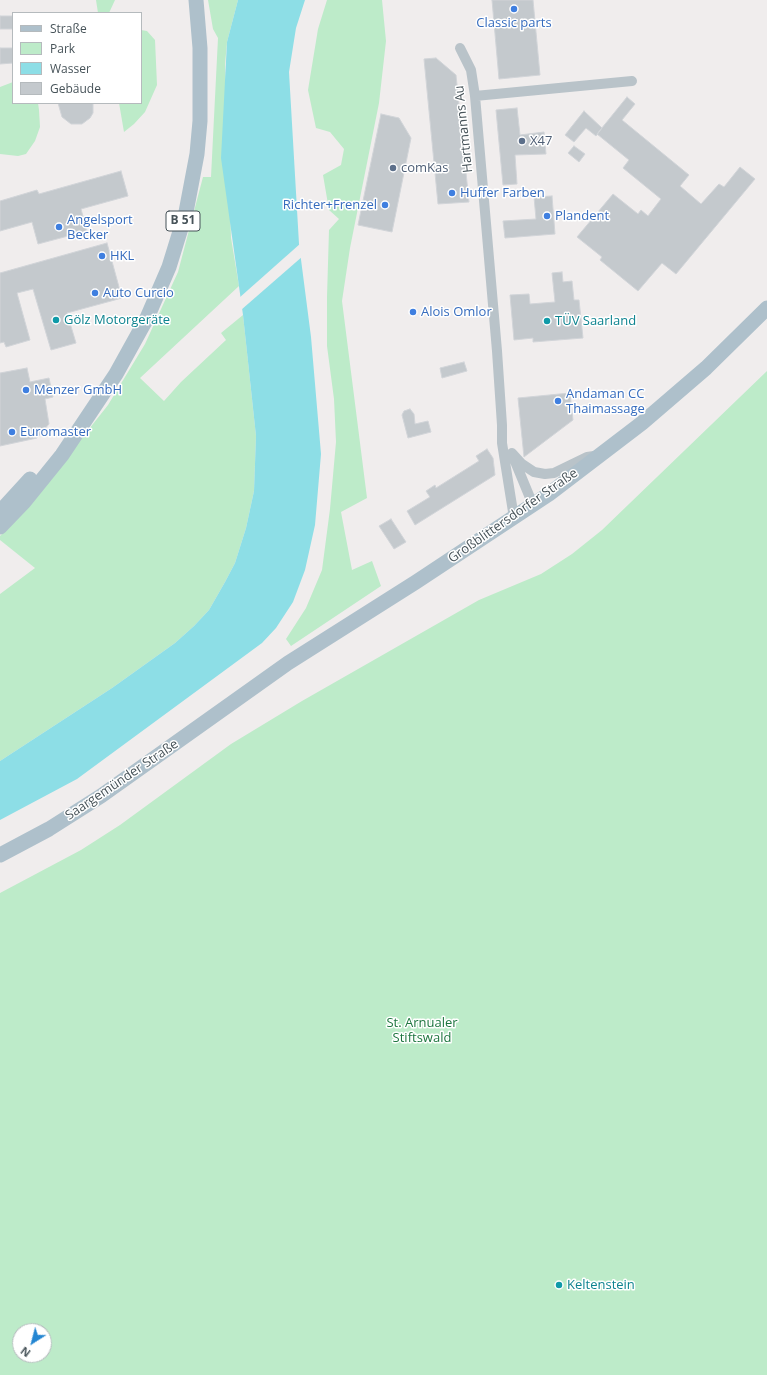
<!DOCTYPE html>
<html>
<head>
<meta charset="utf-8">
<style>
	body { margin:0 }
	#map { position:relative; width:767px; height:1375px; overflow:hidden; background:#f0eded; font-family:"Open Sans",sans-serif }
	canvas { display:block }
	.legend { position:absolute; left:12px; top:12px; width:130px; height:92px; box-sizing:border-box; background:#fff; border:1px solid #b5babd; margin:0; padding:5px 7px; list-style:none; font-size:12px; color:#475359 }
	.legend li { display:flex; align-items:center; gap:8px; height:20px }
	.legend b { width:20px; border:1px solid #b5babd }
	.north { position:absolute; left:12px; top:1323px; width:40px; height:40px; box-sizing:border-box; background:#fff; border:1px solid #b5babd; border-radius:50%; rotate:216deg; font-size:11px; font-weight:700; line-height:16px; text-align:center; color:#475359 }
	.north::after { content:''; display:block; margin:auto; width:14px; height:18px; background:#2486d2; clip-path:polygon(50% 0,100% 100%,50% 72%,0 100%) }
</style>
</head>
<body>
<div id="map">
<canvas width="767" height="1375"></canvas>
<ul class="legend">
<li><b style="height:5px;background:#aec0cb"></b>Straße</li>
<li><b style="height:11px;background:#bdebc9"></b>Park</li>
<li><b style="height:11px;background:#8ddee6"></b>Wasser</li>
<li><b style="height:11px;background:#c4c9cd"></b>Gebäude</li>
</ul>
<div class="north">N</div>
</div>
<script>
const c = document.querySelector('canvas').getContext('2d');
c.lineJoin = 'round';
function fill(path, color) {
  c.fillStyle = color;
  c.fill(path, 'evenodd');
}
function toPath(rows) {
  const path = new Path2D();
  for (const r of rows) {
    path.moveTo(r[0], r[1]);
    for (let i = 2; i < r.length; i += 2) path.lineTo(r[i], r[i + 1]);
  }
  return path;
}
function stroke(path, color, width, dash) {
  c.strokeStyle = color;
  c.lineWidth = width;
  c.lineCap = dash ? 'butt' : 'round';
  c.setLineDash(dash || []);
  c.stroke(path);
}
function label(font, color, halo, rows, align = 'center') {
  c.font = font + ' "Open Sans",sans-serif';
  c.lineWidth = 3;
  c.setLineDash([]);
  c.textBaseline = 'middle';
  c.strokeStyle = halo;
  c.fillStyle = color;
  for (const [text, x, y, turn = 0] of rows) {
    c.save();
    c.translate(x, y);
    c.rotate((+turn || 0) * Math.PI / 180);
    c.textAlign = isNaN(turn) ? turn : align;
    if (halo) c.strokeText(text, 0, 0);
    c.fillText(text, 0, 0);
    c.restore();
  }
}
fill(toPath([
	[96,0,115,0,109,13,98,13],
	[208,0,238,0,227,42,225,65,231,238,239,286,140,378,164,401,181,382,226,340,221,333,243,315,256,436,254,491,246,528,235,563,225,582,209,610,194,626,175,643,112,688,0,761,0,594,35,568,0,540,0,536,29,505,108,405,145,344,178,272,203,177,211,177,218,38,213,29],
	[327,0,382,0,386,41,379,103,350,248,342,301,367,498,341,512,352,570,372,561,381,586,291,646,286,639,306,608,322,570,330,509,336,442,334,399,327,346,327,297,329,230,339,219,329,210,323,175,341,165,344,149,330,132,316,128,308,90,318,29],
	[141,30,147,31,155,40,157,85,145,112,134,124,124,132,119,103,141,103],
	[13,82,13,103,38,103,39,110,40,127,35,141,26,154,18,156,0,154,0,87],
	[767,371,767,1375,0,1375,0,893,81,850,120,825,231,744,302,701,479,600,541,574,572,554,602,530],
	[20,1331,44,1331,44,1355,20,1355]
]), '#bdebc9');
fill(toPath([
	[238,0,305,0,296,28,289,72,299,244,311,337,321,454,315,525,305,570,293,602,276,628,262,643,77,779,0,820,0,761,112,688,175,643,194,626,209,610,225,582,235,563,246,528,254,491,256,436,243,315,221,158,227,42]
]), '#8ddee6');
fill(toPath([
	[301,243,303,256,241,310,239,298]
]), '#f0eded');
const building = toPath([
	[492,0,533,0,540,75,499,79,492,0],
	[0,16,13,16,13,29,0,29,0,16],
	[0,48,13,48,13,63,0,64,0,48],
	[436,58,456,75,469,202,438,204,424,59,436,58],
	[627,97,635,104,622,120,689,175,680,186,701,204,719,184,724,187,740,167,755,179,676,274,662,263,638,291,600,260,602,257,577,237,613,194,638,214,641,210,648,216,661,199,623,168,629,160,597,134,627,97],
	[58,103,93,103,93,113,90,118,82,124,71,124,62,117,58,103],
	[517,108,520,135,544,132,546,154,515,155,517,184,503,185,496,110,517,108],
	[584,111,602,128,596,136,586,128,574,142,565,135,584,111],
	[381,114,399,118,411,138,392,232,358,225,381,114],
	[574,146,585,154,579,162,568,153,574,146],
	[121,171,128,196,81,209,87,231,38,244,32,222,0,231,0,201,37,190,39,194,121,171],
	[552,196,555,234,505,238,503,221,536,219,534,197,552,196],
	[107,243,122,298,67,313,76,343,51,350,33,289,17,293,30,340,6,347,4,342,0,343,0,273,107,243],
	[562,272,563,282,572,281,574,300,579,300,583,338,533,342,533,338,514,340,510,295,529,294,530,304,555,302,552,273,562,272],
	[464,362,467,371,442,378,440,368,464,362],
	[27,368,30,382,49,378,53,397,45,399,49,424,37,438,0,446,0,373,27,368],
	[570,393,573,420,524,457,518,398,570,393],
	[410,409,414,414,415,424,428,421,431,432,408,438,402,415,404,411,410,409],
	[487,449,493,458,495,475,415,525,407,511,430,497,426,491,435,485,436,488,479,461,476,456,487,449],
	[391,519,406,542,394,549,379,526,391,519]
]);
fill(building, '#c4c9cd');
stroke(building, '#d1d4d8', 1);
stroke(toPath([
	[460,48,471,70,475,96,497,351,502,425,502,443,514,518],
	[475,96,632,81],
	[512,453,522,464,534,472,545,474,554,473,587,457,594,456],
	[514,459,533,505]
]), '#b9c3c9', 10);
stroke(toPath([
	[0,512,30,479],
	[0,527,24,502,62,455,116,374,147,318,169,267,186,212,197,154,200,121,200,48,196,0],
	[0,855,49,829,101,796,288,663,416,582,549,494,642,423,706,368,767,308]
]), '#aec0cb', 15);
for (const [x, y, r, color] of [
	[514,9,4,"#3f7fe0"],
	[522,141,4,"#5c6f8a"],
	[393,168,4,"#5c6f8a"],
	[452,193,4,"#3f7fe0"],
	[385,205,4,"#3f7fe0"],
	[547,216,4,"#3f7fe0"],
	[59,227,4,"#3f7fe0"],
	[102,256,4,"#3f7fe0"],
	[95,293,4,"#3f7fe0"],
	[413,312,4,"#3f7fe0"],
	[56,320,4,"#0f9aa8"],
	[547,321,4,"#0f9aa8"],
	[26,390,4,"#3f7fe0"],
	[558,401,4,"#3f7fe0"],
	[12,432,4,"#3f7fe0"],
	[559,1285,4,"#0f9aa8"]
]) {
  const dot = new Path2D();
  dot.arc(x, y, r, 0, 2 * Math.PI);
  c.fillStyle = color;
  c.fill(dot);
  stroke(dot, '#fff', 1.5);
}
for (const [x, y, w] of [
	[183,221,34]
]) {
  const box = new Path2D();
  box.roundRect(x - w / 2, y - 10, w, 20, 3);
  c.fillStyle = '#fff';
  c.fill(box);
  stroke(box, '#475359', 1);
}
label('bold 12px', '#475359', null, [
	["B 51",183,221]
]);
label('13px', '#366cbe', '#fff', [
	["Classic parts",514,23,"center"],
	["Huffer Farben",460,193],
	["Richter+Frenzel",377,205,"right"],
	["Plandent",555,216],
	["Angelsport",67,220],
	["Becker",67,235],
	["HKL",110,256],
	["Auto Curcio",103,293],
	["Alois Omlor",421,312],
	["Menzer GmbH",34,390],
	["Andaman CC",566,394],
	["Thaimassage",566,409],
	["Euromaster",20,432]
], 'left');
label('13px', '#475359', '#fff', [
	["Hartmanns Au",464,129,-96],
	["Großblittersdorfer Straße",513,516,-35],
	["Saargemünder Straße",122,780,-34]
]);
label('13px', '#4e5e75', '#fff', [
	["X47",530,141],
	["comKas",401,168]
], 'left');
label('13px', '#0d838f', '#fff', [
	["Gölz Motorgeräte",64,320],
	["TÜV Saarland",555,321],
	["Keltenstein",567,1285]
], 'left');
label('13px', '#1c753e', '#fff', [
	["St. Arnualer",422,1023],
	["Stiftswald",422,1038]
]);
</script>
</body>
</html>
